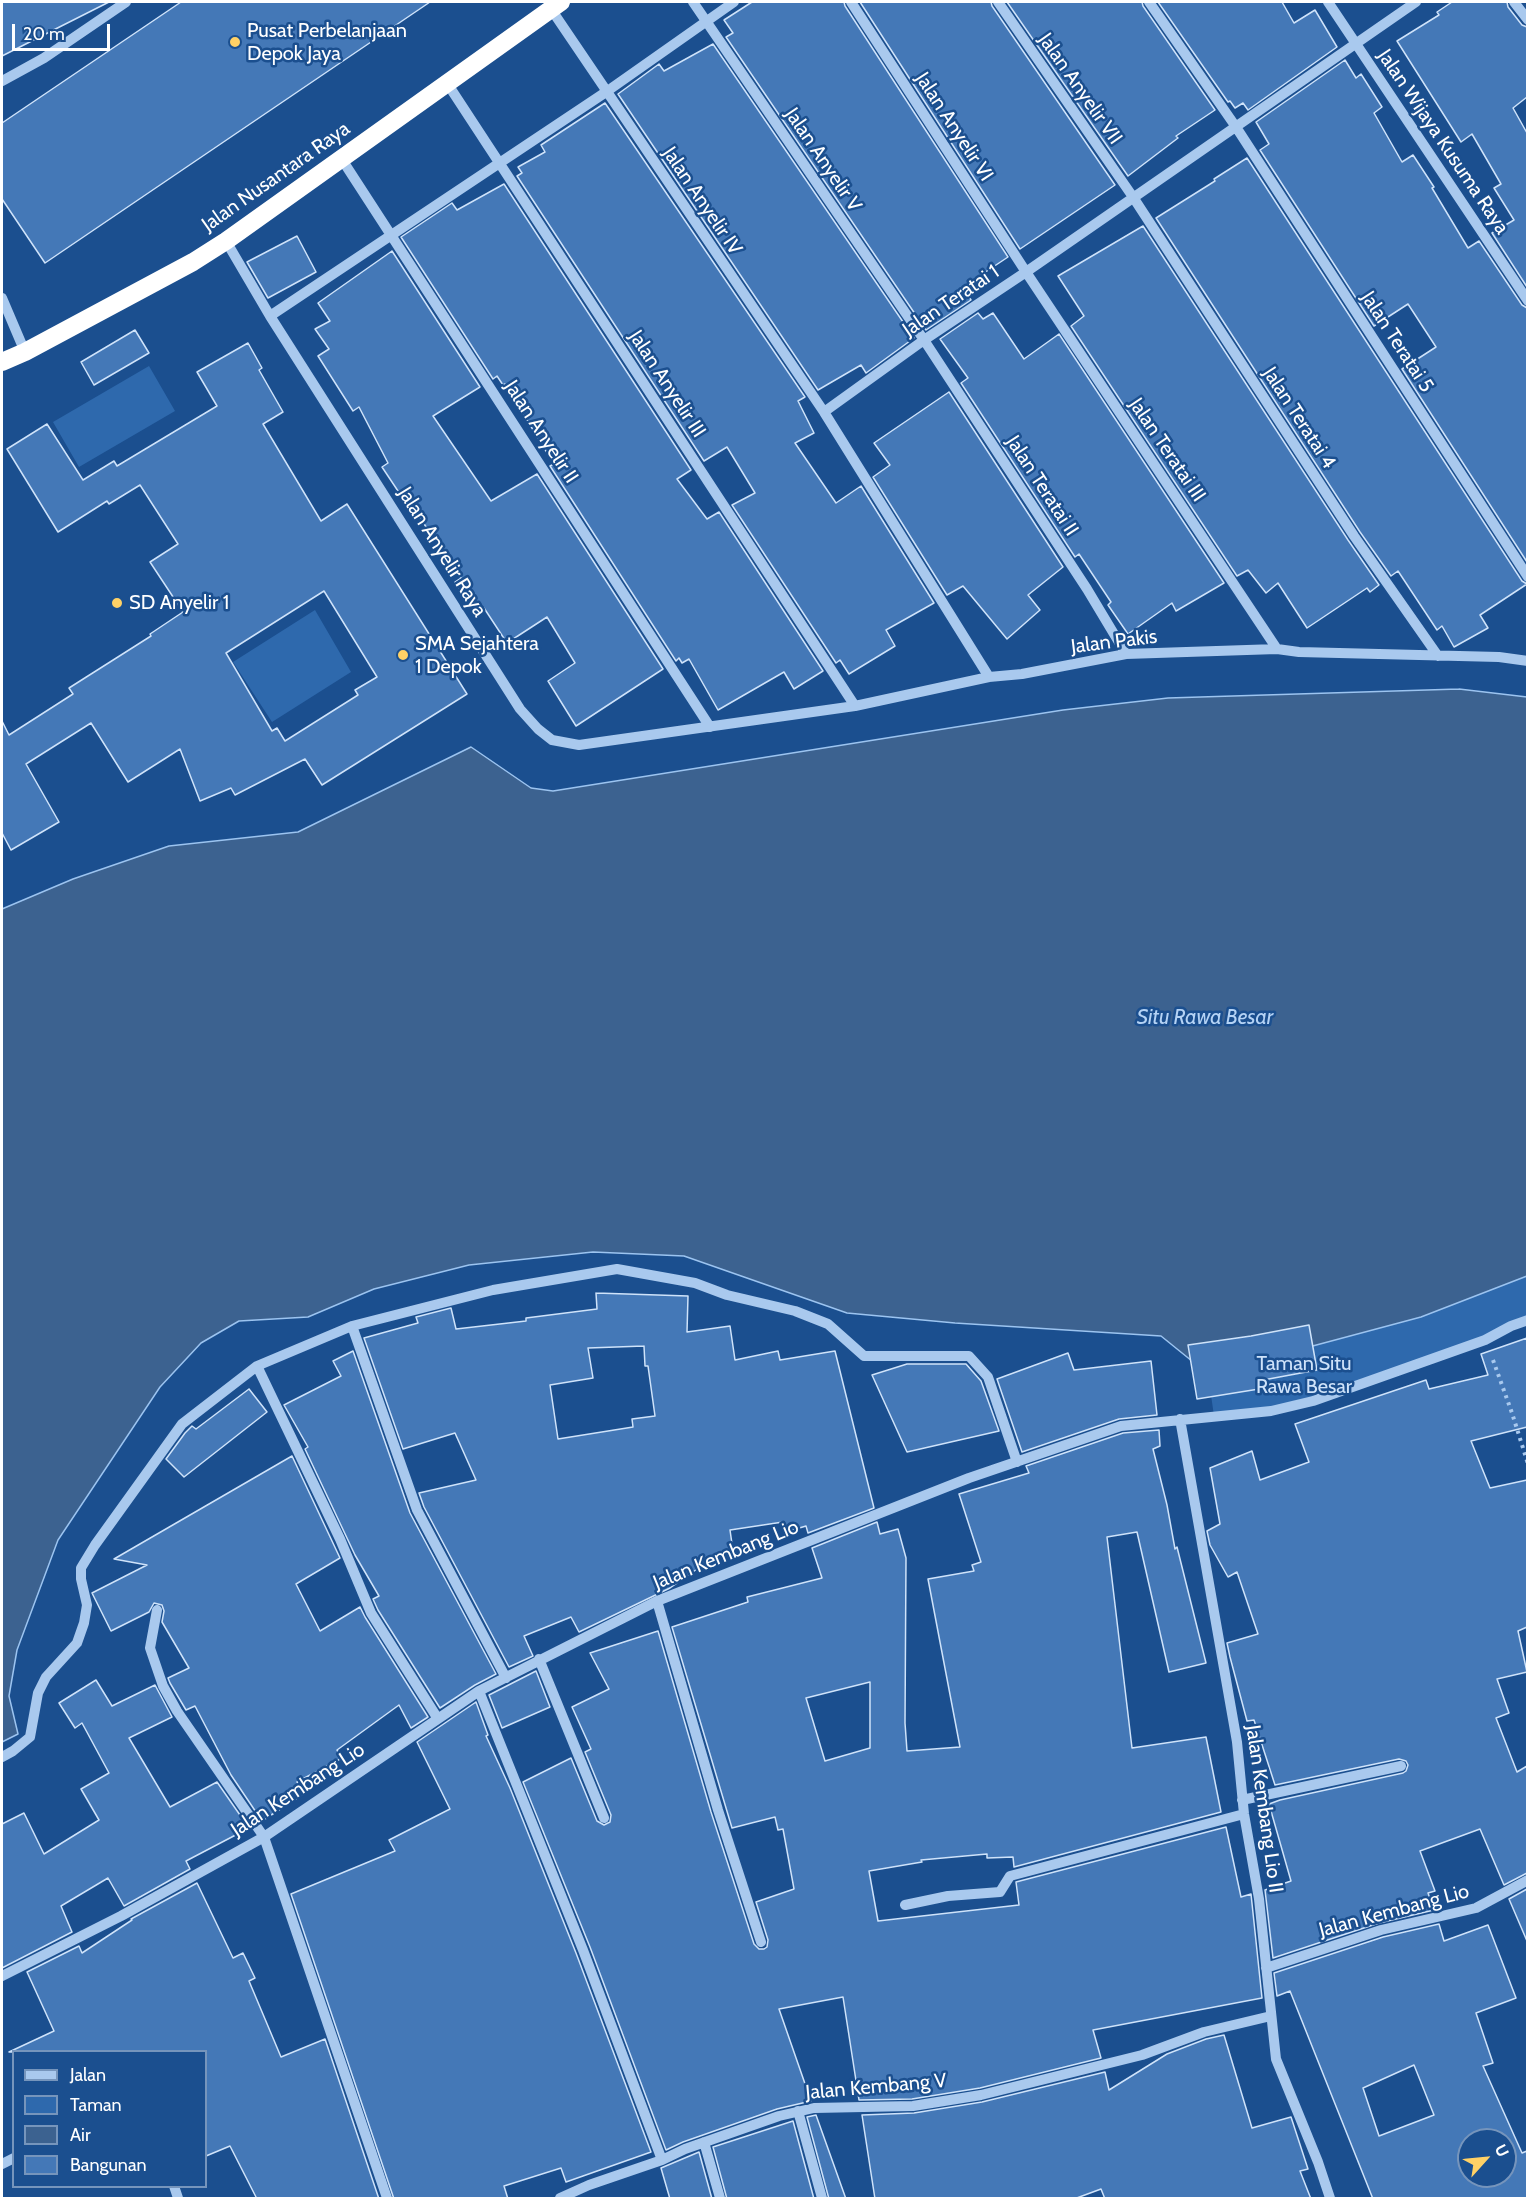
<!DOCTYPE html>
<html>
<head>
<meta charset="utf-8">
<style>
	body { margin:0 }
	#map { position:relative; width:1529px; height:2200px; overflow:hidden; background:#1b4f8f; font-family:Cabin,sans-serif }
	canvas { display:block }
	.frame { position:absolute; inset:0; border:3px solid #fff; pointer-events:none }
	.legend { position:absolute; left:12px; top:2050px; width:195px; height:138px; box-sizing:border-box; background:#1b4f8f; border:2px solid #7695bc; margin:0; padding:8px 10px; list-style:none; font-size:18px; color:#fff }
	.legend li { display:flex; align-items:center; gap:12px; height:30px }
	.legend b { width:30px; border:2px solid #7695bc }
	.north { position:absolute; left:1457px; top:2128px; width:60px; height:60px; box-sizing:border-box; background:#1b4f8f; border:2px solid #7695bc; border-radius:50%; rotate:63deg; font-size:16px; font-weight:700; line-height:24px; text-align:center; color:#fff }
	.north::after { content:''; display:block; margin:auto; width:21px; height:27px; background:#ffd166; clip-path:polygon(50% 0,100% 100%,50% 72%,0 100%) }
	.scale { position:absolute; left:12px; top:24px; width:98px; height:27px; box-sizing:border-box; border:3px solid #fff; border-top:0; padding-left:8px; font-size:18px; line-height:21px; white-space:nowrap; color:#fff; -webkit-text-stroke:4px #1b4f8f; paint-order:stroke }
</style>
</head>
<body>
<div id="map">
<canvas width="1529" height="2200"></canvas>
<div class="frame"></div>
<ul class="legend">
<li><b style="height:8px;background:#a9c9ee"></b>Jalan</li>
<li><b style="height:16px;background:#2e69ad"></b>Taman</li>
<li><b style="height:16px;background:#3c6290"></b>Air</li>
<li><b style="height:16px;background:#4478b7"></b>Bangunan</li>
</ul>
<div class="north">U</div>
<div class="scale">20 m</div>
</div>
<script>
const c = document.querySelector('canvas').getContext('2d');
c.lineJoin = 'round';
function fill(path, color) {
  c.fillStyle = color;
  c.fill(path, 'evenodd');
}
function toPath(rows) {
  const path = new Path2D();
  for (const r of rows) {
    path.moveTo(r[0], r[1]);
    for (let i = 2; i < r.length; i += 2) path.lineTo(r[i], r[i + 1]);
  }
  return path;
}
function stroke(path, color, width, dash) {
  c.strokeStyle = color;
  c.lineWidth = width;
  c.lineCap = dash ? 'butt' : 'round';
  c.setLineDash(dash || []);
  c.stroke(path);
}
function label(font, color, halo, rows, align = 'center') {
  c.font = font + ' Cabin,sans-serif';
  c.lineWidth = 5;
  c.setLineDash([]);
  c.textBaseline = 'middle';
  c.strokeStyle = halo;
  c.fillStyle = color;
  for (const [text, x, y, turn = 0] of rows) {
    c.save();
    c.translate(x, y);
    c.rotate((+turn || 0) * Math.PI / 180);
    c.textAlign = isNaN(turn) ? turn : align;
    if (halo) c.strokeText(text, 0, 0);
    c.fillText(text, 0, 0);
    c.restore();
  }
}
fill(toPath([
	[149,366,175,411,79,467,53,422],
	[315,610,351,672,272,722,233,662],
	[1527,1276,1527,1324,1313,1401,1214,1416,1208,1374,1421,1317]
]), '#2e69ad');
const water = toPath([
	[1459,689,1527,697,1527,1276,1421,1317,1208,1374,1161,1336,955,1323,847,1313,684,1256,593,1252,469,1265,374,1289,308,1317,239,1321,201,1343,160,1387,58,1540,17,1650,9,1696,18,1734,2,1742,2,909,73,879,169,846,298,832,471,747,531,788,553,791,1063,710,1168,698,1459,689]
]);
fill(water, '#3c6290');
stroke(water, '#9cc4f0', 1.5);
const building = toPath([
	[2,2,109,2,2,56,2,2],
	[181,2,430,2,45,263,2,199,2,123,181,2],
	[752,2,844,2,845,6,1008,257,963,287,971,300,926,330,726,37,733,33,724,20,752,2],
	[860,2,991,2,992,6,1115,185,1020,249,860,2],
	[1007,2,1142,2,1143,6,1215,110,1176,136,1178,138,1128,176,1007,2],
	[1158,2,1282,2,1294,23,1315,10,1337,47,1248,110,1243,103,1235,108,1230,101,1228,102,1158,2],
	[1452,2,1507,2,1508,7,1522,25,1527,27,1527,97,1513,108,1527,133,1527,287,1492,233,1514,220,1494,188,1501,184,1472,134,1461,142,1397,41,1439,15,1437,12,1452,2],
	[713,44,914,338,866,373,861,365,818,390,618,94,659,64,664,71,713,44],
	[1345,60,1356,78,1361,74,1382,107,1374,113,1402,162,1413,155,1434,187,1432,188,1468,248,1479,241,1522,305,1527,308,1527,562,1402,369,1436,347,1408,304,1374,326,1260,150,1269,144,1256,122,1345,60],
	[605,103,805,397,798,401,814,433,795,443,836,503,861,486,934,603,886,630,895,646,849,674,840,660,836,663,732,505,755,493,727,447,704,461,517,176,522,173,518,167,545,152,541,145,605,103],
	[1247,158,1522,581,1527,584,1480,615,1488,628,1454,647,1442,626,1437,630,1398,571,1391,576,1360,532,1156,218,1215,181,1214,179,1247,158],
	[504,184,691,470,677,479,707,519,719,512,823,671,794,689,784,672,718,710,689,659,682,663,679,658,676,661,550,466,554,464,505,384,503,385,497,376,493,379,401,237,452,203,457,210,504,184],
	[1143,226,1348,540,1379,585,1370,592,1367,588,1307,628,1278,583,1266,593,1248,570,1237,576,1071,326,1084,316,1058,276,1143,226],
	[297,236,316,272,268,298,247,262,297,236],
	[392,251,480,387,433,416,491,501,537,474,663,669,576,726,548,681,575,663,547,617,507,643,484,608,476,614,455,582,461,578,435,536,433,537,405,496,402,497,382,467,388,463,359,407,353,411,318,356,329,349,315,329,330,321,318,303,392,251],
	[978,313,983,319,993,313,1024,359,1059,334,1224,583,1176,611,1172,603,1128,634,1108,605,1111,602,1079,554,1075,557,961,383,968,378,940,339,978,313],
	[135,330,149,353,94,385,81,362,135,330],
	[248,343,262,368,259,370,283,412,263,424,321,521,347,504,467,694,322,785,305,759,235,795,231,788,200,801,180,749,128,782,91,723,26,764,59,822,11,850,2,833,2,721,9,735,73,694,69,688,151,636,150,634,183,612,150,562,178,544,140,485,109,504,107,501,58,532,7,449,47,424,83,480,114,461,117,466,217,406,197,372,248,343],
	[324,591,377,677,355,690,358,695,285,741,277,728,272,731,226,653,324,591],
	[949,392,1063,567,1028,595,1040,610,1007,639,963,586,947,595,873,477,890,465,874,443,949,392],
	[596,1293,688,1296,687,1332,730,1326,735,1360,778,1351,780,1360,835,1351,874,1508,808,1533,806,1526,786,1532,783,1522,730,1530,734,1558,707,1562,670,1588,579,1632,571,1617,524,1636,533,1656,509,1667,424,1507,419,1493,476,1480,455,1433,403,1449,364,1338,418,1323,416,1317,451,1308,456,1329,526,1321,526,1318,597,1309,596,1293],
	[644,1346,645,1366,648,1366,655,1416,632,1419,633,1427,558,1439,550,1385,593,1378,588,1348,644,1346],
	[1309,1325,1317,1370,1258,1381,1259,1389,1197,1399,1188,1345,1251,1336,1309,1325],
	[1527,1338,1527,1427,1471,1441,1490,1488,1527,1480,1527,1627,1518,1631,1527,1672,1497,1679,1509,1713,1496,1718,1517,1772,1527,1766,1527,1873,1504,1885,1480,1829,1420,1851,1435,1891,1428,1893,1434,1910,1379,1923,1273,1958,1265,1890,1291,1881,1269,1804,1280,1800,1403,1773,1406,1771,1408,1765,1406,1761,1399,1759,1275,1785,1254,1720,1247,1721,1230,1657,1227,1643,1258,1634,1237,1572,1228,1577,1210,1545,1207,1531,1220,1524,1210,1468,1252,1451,1260,1480,1309,1462,1295,1424,1426,1380,1429,1389,1488,1375,1481,1354,1527,1338],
	[353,1351,410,1513,496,1674,475,1685,440,1708,378,1610,373,1599,379,1596,355,1555,305,1449,308,1447,284,1405,341,1376,333,1361,353,1351],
	[1068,1353,1074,1370,1151,1361,1157,1415,1119,1419,1022,1452,997,1379,1068,1353],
	[907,1364,966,1364,981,1381,999,1431,907,1452,872,1375,907,1364],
	[249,1389,267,1412,184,1477,166,1459,185,1433,192,1426,196,1429,249,1389],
	[1159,1430,1160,1446,1153,1449,1167,1505,1175,1549,1177,1547,1206,1663,1169,1672,1137,1532,1107,1537,1132,1748,1206,1737,1221,1812,1014,1867,1013,1857,987,1858,987,1854,921,1860,922,1862,869,1871,878,1921,1019,1905,1016,1882,1226,1827,1241,1897,1251,1894,1262,1998,1093,2030,1101,2058,980,2088,912,2099,859,2100,843,1997,779,2009,811,2101,777,2109,683,2142,666,2150,590,1947,523,1782,571,1758,597,1821,604,1825,610,1822,611,1815,585,1752,591,1749,572,1707,609,1689,590,1653,658,1631,711,1812,754,1944,759,1949,764,1949,767,1947,768,1940,756,1902,794,1889,783,1829,778,1830,775,1817,732,1828,672,1627,748,1602,747,1597,822,1578,812,1548,877,1522,880,1534,898,1529,906,1558,905,1723,907,1751,960,1747,928,1579,974,1571,972,1565,981,1562,959,1494,1029,1473,1026,1466,1123,1433,1159,1430],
	[870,1682,870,1748,825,1761,806,1698,870,1682],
	[292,1456,340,1558,296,1584,320,1631,360,1607,365,1617,428,1717,411,1728,399,1705,337,1750,342,1758,297,1782,305,1793,262,1821,231,1775,195,1706,186,1710,170,1683,168,1678,189,1668,162,1622,164,1611,162,1605,154,1603,149,1612,111,1631,92,1593,147,1565,114,1559,292,1456],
	[536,1671,550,1707,502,1728,489,1695,536,1671],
	[96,1680,112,1706,155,1685,172,1717,129,1738,170,1807,217,1782,249,1828,186,1861,190,1869,124,1906,108,1878,61,1906,72,1932,2,1968,2,1824,24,1813,44,1854,99,1820,81,1789,109,1773,82,1723,75,1728,59,1703,96,1680],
	[476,1702,488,1735,486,1736,510,1788,576,1953,651,2152,566,2182,561,2168,504,2186,508,2199,394,2199,291,1894,395,1851,389,1840,450,1809,417,1742,476,1702],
	[197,1883,233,1958,243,1953,255,1978,249,1981,281,2057,325,2039,379,2199,257,2199,230,2146,206,2156,206,2052,9,2052,54,2031,27,1972,79,1946,82,1953,132,1920,131,1919,197,1883],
	[1527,1889,1527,1941,1509,1899,1527,1889],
	[1439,1924,1444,1941,1488,1925,1516,1998,1476,2013,1493,2063,1483,2066,1522,2153,1527,2151,1527,2199,1373,2199,1290,1991,1277,1996,1274,1973,1383,1937,1439,1924],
	[1414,2065,1434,2115,1379,2136,1363,2088,1414,2065],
	[1469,2140,1505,2140,1505,2176,1469,2176,1469,2140],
	[1224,2035,1252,2128,1291,2117,1308,2169,1300,2171,1311,2199,1105,2199,1101,2189,1074,2199,875,2199,862,2115,914,2113,982,2102,1105,2072,1109,2090,1167,2054,1206,2039,1224,2035],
	[816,2115,846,2199,829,2199,807,2117,816,2115],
	[793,2121,814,2199,727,2199,713,2147,793,2121],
	[699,2152,712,2199,670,2199,661,2168,699,2152]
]);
fill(building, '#4478b7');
stroke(building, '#cfe3fa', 1.5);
stroke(toPath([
	[1493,1360,1512,1413,1528,1464]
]), '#a9c9ee', 4, [3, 4.5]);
stroke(toPath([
	[693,2,924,340,1087,589,1126,654],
	[851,2,1026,272,1277,649],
	[998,2,1133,197,1354,536,1438,656],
	[1149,2,1236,127,1528,577],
	[1328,2,1528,301],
	[1514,2,1528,20],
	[551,9,824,412,989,677],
	[2,81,44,58,126,2],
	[447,83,855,706],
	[341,158,710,727],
	[226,241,270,316,520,709,538,729,552,740,579,745,855,706,989,677,1022,674,1126,654,1277,649,1299,652,1499,657,1528,661],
	[2,298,25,352],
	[270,316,606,92,734,2],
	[824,412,924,340,1026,272,1416,2],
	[352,1326,417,1510,506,1678],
	[257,1366,340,1539,371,1613,438,1719],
	[1180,1419,1237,1742,1244,1814,1259,1899,1276,2059,1318,2162,1330,2198],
	[657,1601,718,1810,761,1942],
	[157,1610,150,1648,163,1686,177,1711,264,1837,387,2198],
	[539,1659,604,1818],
	[479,1691,583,1950,662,2160],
	[2,1757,13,1751,30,1737,38,1693,46,1677,77,1643,84,1623,87,1605,81,1579,81,1568,95,1545,182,1424,257,1366,352,1326,493,1290,617,1269,695,1283,727,1295,795,1311,828,1324,864,1356,969,1356,988,1377,1017,1462],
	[1242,1800,1401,1766],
	[905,1905,948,1896,1000,1892,1010,1876,1244,1814],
	[1266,1968,1381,1930,1476,1908,1528,1880],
	[2,1976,121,1916,264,1837,479,1691,657,1601,969,1478,1121,1426,1271,1411,1313,1401,1485,1340,1511,1326,1528,1320],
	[798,2111,822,2198],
	[704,2142,720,2198],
	[2,2164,14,2158],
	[174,2186,178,2198],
	[560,2198,589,2185,662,2160,685,2149,779,2116,814,2108,913,2106,981,2095,1142,2055,1204,2032,1271,2016]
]), '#a9c9ee', 10);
stroke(toPath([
	[2,362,25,352,193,262,226,241,561,2]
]), '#fff', 18);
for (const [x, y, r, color] of [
	[235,42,6,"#ffd166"],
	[117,603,6,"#ffd166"],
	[403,655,6,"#ffd166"]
]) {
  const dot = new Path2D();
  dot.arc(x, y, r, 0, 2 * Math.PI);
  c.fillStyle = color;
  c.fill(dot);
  stroke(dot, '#1b4f8f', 2);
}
label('20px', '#fff', '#1b4f8f', [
	["Pusat Perbelanjaan",247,31],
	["Depok Jaya",247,54],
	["SD Anyelir 1",129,603],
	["SMA Sejahtera",415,644],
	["1 Depok",415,667]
], 'left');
label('20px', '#fff', '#1b4f8f', [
	["Jalan Anyelir VII",1080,89,55],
	["Jalan Anyelir VI",954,127,57],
	["Jalan Wijaya Kusuma Raya",1443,142,56],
	["Jalan Anyelir V",823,160,56],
	["Jalan Nusantara Raya",276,177,-35],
	["Jalan Anyelir IV",702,201,56],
	["Jalan Teratai 1",951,301,-34],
	["Jalan Teratai 5",1397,342,57],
	["Jalan Anyelir III",667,384,57],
	["Jalan Teratai 4",1299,418,57],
	["Jalan Anyelir II",541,432,57],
	["Jalan Teratai III",1167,450,56],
	["Jalan Teratai II",1042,486,57],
	["Jalan Anyelir Raya",442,552,58],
	["Jalan Pakis",1114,642,-7],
	["Jalan Kembang Lio",726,1555,-22],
	["Jalan Kembang Lio",298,1790,-33],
	["Jalan Kembang Lio II",1264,1809,82],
	["Jalan Kembang Lio",1394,1911,-15],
	["Jalan Kembang V",876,2087,-5]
]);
label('20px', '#cfe3fa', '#1b4f8f', [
	["Taman Situ",1304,1364],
	["Rawa Besar",1304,1387]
]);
label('italic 21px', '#b5d3f5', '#1b4f8f', [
	["Situ Rawa Besar",1205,1018]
]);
</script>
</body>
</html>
